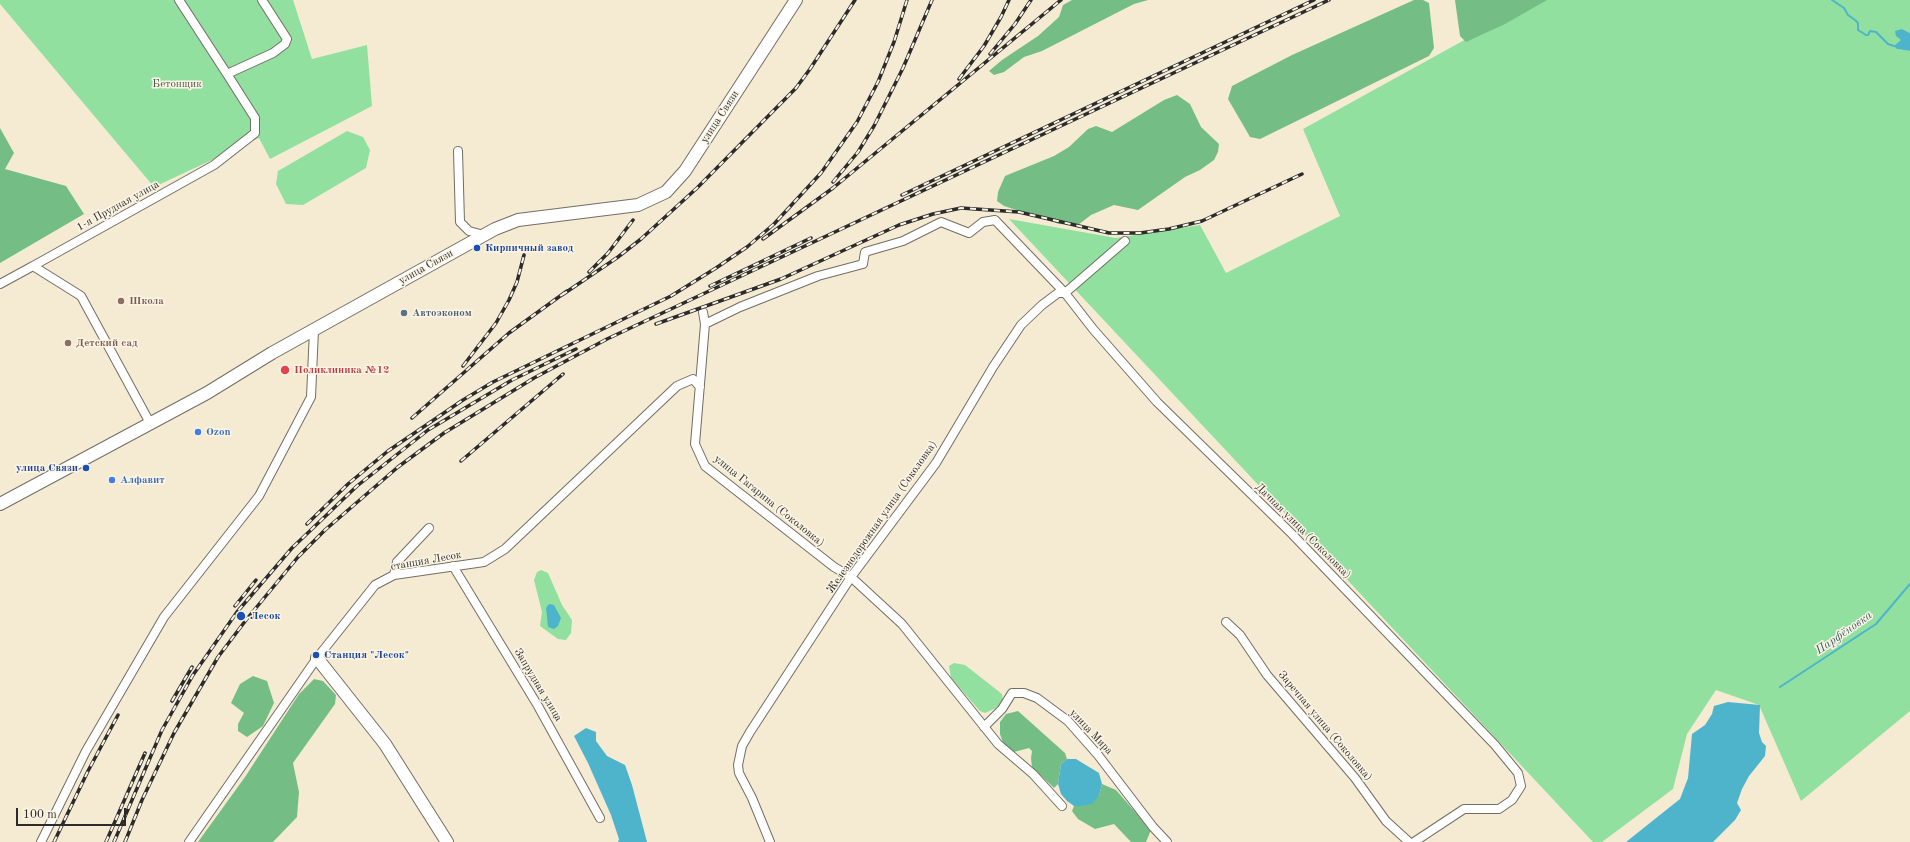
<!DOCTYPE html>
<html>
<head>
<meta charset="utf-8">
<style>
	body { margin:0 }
	#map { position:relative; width:1910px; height:842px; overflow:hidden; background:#f5ebd2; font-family:"Old Standard TT",serif }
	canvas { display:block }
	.scale { position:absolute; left:16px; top:808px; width:110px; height:18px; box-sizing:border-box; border:2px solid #2b2b2b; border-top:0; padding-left:5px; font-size:12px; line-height:14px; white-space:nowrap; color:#2b2b2b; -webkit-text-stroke:3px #fcf5e5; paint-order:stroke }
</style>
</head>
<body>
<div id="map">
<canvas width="1910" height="842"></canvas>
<div class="scale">100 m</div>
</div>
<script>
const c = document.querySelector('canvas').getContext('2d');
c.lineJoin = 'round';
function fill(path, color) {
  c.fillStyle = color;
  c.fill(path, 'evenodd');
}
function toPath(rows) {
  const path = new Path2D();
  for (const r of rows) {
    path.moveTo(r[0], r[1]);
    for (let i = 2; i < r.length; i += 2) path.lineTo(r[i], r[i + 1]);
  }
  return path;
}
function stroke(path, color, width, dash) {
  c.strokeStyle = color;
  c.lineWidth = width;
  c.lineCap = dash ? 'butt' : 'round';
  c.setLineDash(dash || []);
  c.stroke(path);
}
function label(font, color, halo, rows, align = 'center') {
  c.font = font + ' "Old Standard TT",serif';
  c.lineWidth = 3;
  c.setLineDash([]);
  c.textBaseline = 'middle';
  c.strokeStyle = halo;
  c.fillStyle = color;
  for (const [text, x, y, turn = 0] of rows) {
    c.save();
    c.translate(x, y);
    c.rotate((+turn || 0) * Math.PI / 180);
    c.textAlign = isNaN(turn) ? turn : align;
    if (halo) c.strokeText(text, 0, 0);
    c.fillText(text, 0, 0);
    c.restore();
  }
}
fill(toPath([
	[0,0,293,0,312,59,367,45,372,106,270,159,259,138,154,187,0,4],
	[1537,0,1910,0,1910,33,1902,29,1901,40,1897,49,1910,51,1910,711,1801,801,1759,705,1716,690,1687,734,1673,789,1602,842,1593,842,1009,219,1116,238,1200,225,1226,273,1340,216,1303,129],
	[347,131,363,137,370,150,366,168,303,205,286,204,276,184,278,171],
	[541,570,548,573,562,605,572,620,571,633,566,640,558,639,540,626,542,612,534,580,537,572],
	[954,663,965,665,1002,694,1003,700,996,708,985,713,980,711,951,678,949,666]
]), '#91e09f');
fill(toPath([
	[1072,0,1148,0,1134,4,1042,51,1024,57,1004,72,994,75,989,71,1002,60,1038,36,1059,17,1063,5],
	[1414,0,1423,0,1429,3,1434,48,1429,56,1260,139,1250,137,1228,99,1232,86,1292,55],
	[1455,0,1547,0,1505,24,1466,42,1460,36],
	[1177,95,1190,104,1201,127,1219,144,1218,152,1214,160,1200,170,1185,177,1138,210,1114,205,1091,215,1078,225,1059,224,1004,206,997,201,998,192,1005,176,1054,156,1069,147,1088,129,1096,126,1112,132,1164,100],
	[0,128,14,153,5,169,66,186,84,214,0,263],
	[253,676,267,681,274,703,263,726,247,737,238,731,238,724,244,713,231,703,240,684],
	[314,679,323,681,336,695,335,704,293,763,299,792,297,817,273,842,198,842,245,777,299,694],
	[1018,711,1065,753,1067,759,1061,764,1058,784,1054,788,1032,767,1031,758,1032,751,1029,748,1014,752,1004,746,1000,734,1000,722,1006,714],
	[1102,784,1116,790,1151,830,1146,842,1131,842,1114,824,1095,829,1078,819,1072,811,1074,806,1081,806,1099,796]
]), '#74be86');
fill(toPath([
	[1902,29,1910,33,1910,51,1897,49,1894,46,1901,40,1896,36,1895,31],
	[549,604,554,605,561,618,558,626,554,629,548,627,546,608],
	[1728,702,1760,705,1759,733,1762,742,1766,746,1765,756,1749,776,1742,789,1737,803,1741,810,1735,820,1713,842,1626,842,1680,799,1688,778,1692,734,1705,725,1712,714,1714,706],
	[586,728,596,732,596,741,607,756,625,765,632,785,647,842,618,842,619,839,611,815,588,763,574,736],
	[1076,759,1099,773,1102,784,1099,796,1092,804,1081,806,1074,806,1067,801,1061,794,1058,784,1061,764,1067,759]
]), '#4db4cc');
stroke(toPath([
	[1832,0,1844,8,1848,15,1855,20,1858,23,1858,30,1866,35,1868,35,1870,31,1876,32,1888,44,1894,46],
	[1780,687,1876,624,1910,584]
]), '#4db4cc', 2);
const street = toPath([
	[179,0,227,74],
	[458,151,460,222,469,231,484,235],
	[33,266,214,165,255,133,255,118,227,74,273,53,285,44,287,39,262,0],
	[0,284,33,266,81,296,150,423],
	[703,312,705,324,695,444,705,466,834,567,851,577,902,624,998,744,1033,774,1062,806],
	[705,324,740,307,818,276,863,264,865,252,903,241,941,222,969,233,983,222,995,220,1065,293,1093,329,1157,402,1292,534,1495,745,1518,773,1521,786,1512,800,1499,809,1464,809,1414,842],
	[453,566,538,706,600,818],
	[394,575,397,562,429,528],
	[1226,622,1240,635,1267,675,1355,778,1386,821,1409,842],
	[984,727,1002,709,1012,693,1024,693,1037,698,1068,721,1098,755,1153,827,1167,842],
	[41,842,86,751,164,617,259,496,311,397,314,330],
	[189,842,317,658,375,585,394,575,484,562,505,549,677,386,693,379,700,387],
	[770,842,752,798,739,773,738,765,742,746,750,732,851,577,936,463,993,367,1021,325,1042,305,1058,293,1065,293,1125,241]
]);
const secondary = toPath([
	[0,504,207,393,272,353,495,229,518,220,638,205,666,192,685,171,796,0],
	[317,658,385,744,447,842]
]);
stroke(street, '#726e65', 10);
stroke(secondary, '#726e65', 14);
stroke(street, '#fff', 8);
stroke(secondary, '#fff', 12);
const rail = toPath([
	[990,54,1015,24,1031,0],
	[959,79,984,46,1001,17,1009,0],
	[833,182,858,152,874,126,903,68,932,0],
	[902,195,1314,0],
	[763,239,833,188,1061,0],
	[589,272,608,253,633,220],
	[710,286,811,238],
	[562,295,618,257,641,239,697,188,796,88,810,69,855,0],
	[656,324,781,279,899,225,933,214,961,208,1019,212,1109,233,1140,233,1169,229,1202,221,1302,174],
	[463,366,496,323,509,300,517,282,524,255],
	[412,418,509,333,567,291],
	[461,461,563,374],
	[307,524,348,484,388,451,463,400,493,382,671,296,716,268,747,247,774,224,821,173,857,122,878,82,894,42,907,0],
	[235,606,256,580],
	[172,701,192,667],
	[54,842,88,771,118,715],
	[106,842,145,753],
	[114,842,162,730,193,675,237,612,292,548,357,486,428,430,512,380,576,349],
	[125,842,142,800,174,733,218,657,246,620,298,557,325,530,398,467,444,433,534,378,607,339,1329,0]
]);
stroke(rail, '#2b2b2b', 3.5);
stroke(rail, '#fcf5e5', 2, [6]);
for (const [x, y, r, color] of [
	[477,248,4,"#1a4fb4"],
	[121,301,4,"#8d6e63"],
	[404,313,4,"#5c6f8a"],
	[68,343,4,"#8d6e63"],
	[285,370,5,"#e0444e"],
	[198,432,4,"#3f7fe0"],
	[86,468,4,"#1a4fb4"],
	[112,480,4,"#3f7fe0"],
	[241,616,5,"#1a4fb4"],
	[316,655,4,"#1a4fb4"]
]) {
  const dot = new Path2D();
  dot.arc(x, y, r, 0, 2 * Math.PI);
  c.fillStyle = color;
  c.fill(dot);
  stroke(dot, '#fcf5e5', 1.5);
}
label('11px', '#445848', '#fcf5e5', [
	["Бетонщик",177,84]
]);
label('11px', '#2b2b2b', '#fcf5e5', [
	["улица Связи",720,117,-57],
	["1-я Прудная улица",118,206,-29],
	["улица Связи",426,267,-29],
	["улица Гагарина (Соколовка)",769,501,39],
	["Железнодорожная улица (Соколовка)",882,517,-55],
	["Дачная улица (Соколовка)",1303,531,45],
	["станция Лесок",426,561,-10],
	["Запрудная улица",538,685,59],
	["Заречная улица (Соколовка)",1325,726,50],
	["улица Мира",1091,732,47]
]);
label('bold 11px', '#164399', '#fcf5e5', [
	["Кирпичный завод",485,248],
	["улица Связи",78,468,"right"],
	["Лесок",250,616],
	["Станция \"Лесок\"",324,655]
], 'left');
label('bold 11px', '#785e54', '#fcf5e5', [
	["Школа",129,301],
	["Детский сад",76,343]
], 'left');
label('bold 11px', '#4e5e75', '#fcf5e5', [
	["Автоэконом",412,313]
], 'left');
label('bold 11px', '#be3a42', '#fcf5e5', [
	["Поликлиника №12",294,370]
], 'left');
label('bold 11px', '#366cbe', '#fcf5e5', [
	["Ozon",206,432],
	["Алфавит",120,480]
], 'left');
label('italic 12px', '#375b63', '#fcf5e5', [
	["Парфёновка",1844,633,-35]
]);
</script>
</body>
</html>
